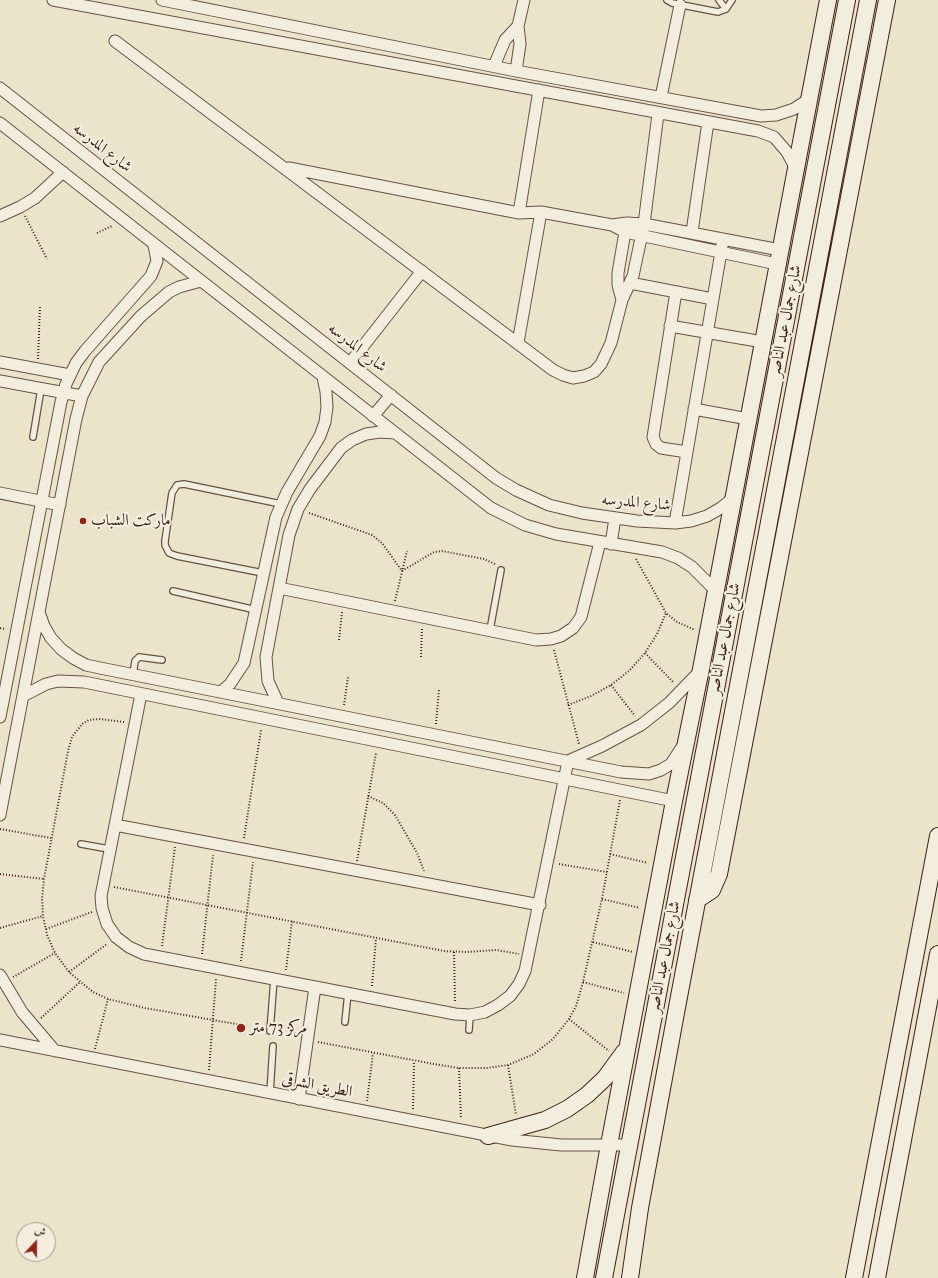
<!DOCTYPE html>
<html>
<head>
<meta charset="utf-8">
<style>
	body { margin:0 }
	#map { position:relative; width:938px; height:1278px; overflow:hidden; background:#ece4ca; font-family:"IM FELL Great Primer",Amiri,serif }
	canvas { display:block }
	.north { position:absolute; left:16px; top:1222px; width:40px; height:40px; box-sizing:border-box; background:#f3eddd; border:1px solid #a99b8d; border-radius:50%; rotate:22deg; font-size:11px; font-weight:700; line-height:16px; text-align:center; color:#3b2115 }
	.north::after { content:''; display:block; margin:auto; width:14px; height:18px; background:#8f2418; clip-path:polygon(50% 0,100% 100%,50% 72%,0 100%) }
</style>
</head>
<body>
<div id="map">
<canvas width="938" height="1278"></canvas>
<div class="north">ش</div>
</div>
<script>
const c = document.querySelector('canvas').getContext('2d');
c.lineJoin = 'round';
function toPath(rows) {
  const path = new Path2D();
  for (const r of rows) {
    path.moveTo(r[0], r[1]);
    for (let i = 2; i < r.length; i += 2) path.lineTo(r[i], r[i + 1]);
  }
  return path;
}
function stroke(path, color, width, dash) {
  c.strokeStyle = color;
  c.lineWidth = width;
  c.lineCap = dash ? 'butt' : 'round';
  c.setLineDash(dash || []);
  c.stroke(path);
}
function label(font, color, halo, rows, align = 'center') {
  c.font = font + ' "IM FELL Great Primer",Amiri,serif';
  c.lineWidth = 4;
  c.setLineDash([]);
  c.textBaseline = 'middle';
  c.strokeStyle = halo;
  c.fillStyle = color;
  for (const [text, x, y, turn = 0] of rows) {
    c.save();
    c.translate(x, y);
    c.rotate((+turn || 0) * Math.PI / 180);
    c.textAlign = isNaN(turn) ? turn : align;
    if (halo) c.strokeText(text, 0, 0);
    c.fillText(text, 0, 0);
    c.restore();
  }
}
const lane = toPath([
	[667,0,672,3,718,12,726,9,732,0],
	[719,0,726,9],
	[33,437,41,389],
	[263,573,177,556,169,553,165,545,165,541,172,493,177,485,184,484,281,504],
	[173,591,256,610],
	[490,630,501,570],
	[133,675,135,661,139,657,162,660],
	[81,844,109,849],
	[345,1022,348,993],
	[469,1030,470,1015],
	[270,1031,274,979],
	[270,1093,273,1046]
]);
const street = toPath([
	[53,0,758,131,774,137,787,152,796,169],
	[162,0,516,71,761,116,776,115,794,109,809,99],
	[115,41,553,370,563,375,573,378,584,376,594,372,601,364,611,343,622,300,633,276,644,224,658,114],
	[494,66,505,40,518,26],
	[516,71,520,44,518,26,524,0],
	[0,88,496,478,516,490,549,505,582,513,637,521,675,523,691,521,707,516,721,508,733,498],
	[661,97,680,5],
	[0,123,491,508,525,525,556,534,662,552,678,558,692,567,716,591],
	[289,168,519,213,541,212,612,225,627,223,644,224,780,250],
	[519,213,539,90],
	[0,216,20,207,35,198,63,172],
	[612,225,625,232,777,264],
	[692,232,708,122],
	[630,283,713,299],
	[676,292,653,437,656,444,661,448,687,452],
	[622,300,618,285,618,273,626,226],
	[670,326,763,342],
	[518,343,541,212],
	[0,362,70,375],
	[350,363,422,271],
	[0,381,82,396],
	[694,409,748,419],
	[373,416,391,395],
	[0,493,60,505],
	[675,523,723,240],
	[611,544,615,518],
	[279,588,536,640,551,639,561,636,573,628,581,617,600,542],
	[39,612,44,626,51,638,61,649,73,658,86,665,100,668,621,772,649,774,661,770,671,764,682,747],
	[221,692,230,684,244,663,276,517,287,492,320,436,325,422,327,407,326,392,323,377],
	[141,694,101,896,102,908,107,924,116,937,129,947,144,954,455,1014,470,1015,485,1012,498,1005,510,996,519,984,525,971,568,761,602,746,641,725,669,703,700,671],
	[23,696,46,684,58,681,84,682,674,801],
	[278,703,268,681,266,657,289,535,298,509,310,489,341,448,352,440,366,434,380,432,395,433],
	[0,717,61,402,66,384,76,363,85,351,151,276,157,261,154,245],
	[0,815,76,419,82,396,99,362,141,316,169,292,179,287,201,281],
	[115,825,540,905],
	[0,975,22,1012,55,1051],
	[0,1040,512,1140,561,1145,629,1145],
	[299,1099,315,987]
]);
const secondary = toPath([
	[697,900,712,890,719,874,887,0],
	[488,1136,545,1120,567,1109,587,1095,605,1078,624,1052],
	[585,1278,609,1145,674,801,701,669,828,0],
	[604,1278,847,0],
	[630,1278,640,1208,678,1002,868,0],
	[854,1278,938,836],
	[877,1278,938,954]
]);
stroke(lane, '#675242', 8);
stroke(street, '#675242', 13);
stroke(secondary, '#3b2115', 18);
stroke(toPath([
	[25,216,47,259],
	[97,233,112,226],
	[38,359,40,306],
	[309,513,372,535,382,543,402,571,434,552,442,551,484,559,495,564],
	[636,559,666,613,677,622,695,630],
	[395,601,407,551],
	[0,628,6,629],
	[339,640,342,612],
	[554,650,579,744],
	[645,653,673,682],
	[421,657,422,628],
	[611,685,635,716],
	[344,705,348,677],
	[568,705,591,696,611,685,629,671,645,653,657,634,666,613],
	[124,722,100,719,89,720,82,724,72,737,68,751,44,879,42,898,43,916,47,935,55,953,69,972,93,992,108,999,145,1008,247,1026],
	[436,724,439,689],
	[368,796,383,803,395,815,417,853,424,871],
	[0,829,51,838],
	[244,838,261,730],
	[610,854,648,863],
	[357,861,376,753],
	[559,864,607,872],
	[0,874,44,879],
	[114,887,444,951,466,952,496,950,519,954],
	[602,899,640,908],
	[0,928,43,916],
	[46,929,92,912],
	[593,942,633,952],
	[162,946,175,847],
	[454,952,455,1003],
	[202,954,213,855],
	[241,961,253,862],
	[286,970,292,921],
	[69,972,107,944],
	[13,977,55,953],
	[583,982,624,993],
	[372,986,376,938],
	[41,1018,80,982],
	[569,1019,609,1051],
	[318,1042,434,1064,459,1068,487,1068,508,1065,534,1054,553,1039,569,1019,576,1006,583,982,602,899,620,800],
	[95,1049,108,999],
	[508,1065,516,1115],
	[459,1068,461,1118],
	[209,1070,216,979],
	[367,1101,373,1053],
	[413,1109,414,1061]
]), '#3b2115', 2, [1, 2]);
stroke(lane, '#f3eddd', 5.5);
stroke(street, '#f3eddd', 11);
stroke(secondary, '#f3eddd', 16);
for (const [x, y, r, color] of [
	[83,521,4,"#8f2418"],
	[241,1028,5,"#8f2418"]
]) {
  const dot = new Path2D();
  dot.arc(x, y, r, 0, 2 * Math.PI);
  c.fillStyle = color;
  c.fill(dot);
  stroke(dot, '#f3eddd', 1.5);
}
label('16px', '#3b2115', '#f3eddd', [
	["شارع المدرسه",102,148,38],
	["شارع جمال عبد الناصر",786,321,-79],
	["شارع المدرسه",357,348,38],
	["شارع المدرسه",636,503,5],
	["شارع جمال عبد الناصر",725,639,-79],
	["شارع جمال عبد الناصر",665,957,-79],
	["الطريق الشرقى",317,1086,11]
]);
label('16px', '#3b2115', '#f3eddd', [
	["ماركت الشباب",91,521],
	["مركز 73 متر",250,1028]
], 'left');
</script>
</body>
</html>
